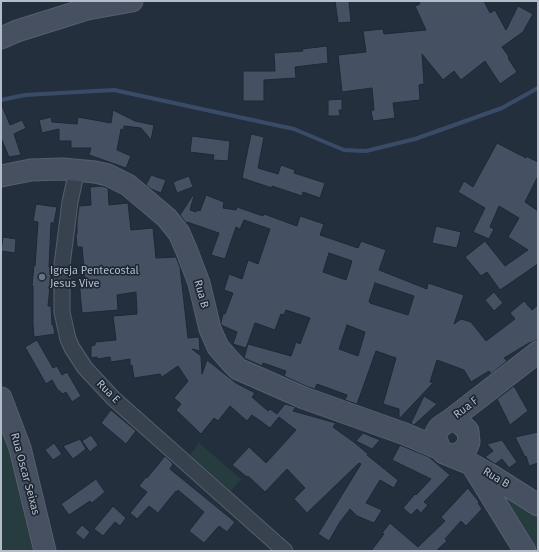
<!DOCTYPE html>
<html>
<head>
<meta charset="utf-8">
<style>
	body { margin:0 }
	#map { position:relative; width:539px; height:552px; overflow:hidden; background:#242f3e; font-family:"Fira Sans",sans-serif }
	canvas { display:block }
	.frame { position:absolute; inset:0; border:2px solid #b4bcc9; pointer-events:none }
</style>
</head>
<body>
<div id="map">
<canvas width="539" height="552"></canvas>
<div class="frame"></div>
</div>
<script>
const c = document.querySelector('canvas').getContext('2d');
c.lineJoin = 'round';
function fill(path, color) {
  c.fillStyle = color;
  c.fill(path, 'evenodd');
}
function toPath(rows) {
  const path = new Path2D();
  for (const r of rows) {
    path.moveTo(r[0], r[1]);
    for (let i = 2; i < r.length; i += 2) path.lineTo(r[i], r[i + 1]);
  }
  return path;
}
function stroke(path, color, width, dash) {
  c.strokeStyle = color;
  c.lineWidth = width;
  c.lineCap = dash ? 'butt' : 'round';
  c.setLineDash(dash || []);
  c.stroke(path);
}
function label(font, color, halo, rows, align = 'center') {
  c.font = font + ' "Fira Sans",sans-serif';
  c.lineWidth = 3.5;
  c.setLineDash([]);
  c.textBaseline = 'middle';
  c.strokeStyle = halo;
  c.fillStyle = color;
  for (const [text, x, y, turn = 0] of rows) {
    c.save();
    c.translate(x, y);
    c.rotate((+turn || 0) * Math.PI / 180);
    c.textAlign = isNaN(turn) ? turn : align;
    if (halo) c.strokeText(text, 0, 0);
    c.fillText(text, 0, 0);
    c.restore();
  }
}
fill(toPath([
	[1,431,13,460,33,551,1,551],
	[199,443,241,479,231,491,190,455],
	[493,484,538,512,538,551,535,551]
]), '#263c3f');
stroke(toPath([
	[1,100,25,95,114,90,294,129,344,150,366,151,415,139,502,108,538,88]
]), '#394c67', 4);
const building = toPath([
	[335,1,349,1,351,22,338,23,335,1],
	[418,1,484,1,490,13,495,10,506,30,518,6,533,14,523,32,502,47,509,57,508,58,517,72,500,84,485,61,461,80,454,71,443,80,422,54,424,84,419,85,420,100,393,103,395,118,373,121,371,111,374,110,372,88,342,92,338,55,366,52,363,31,383,29,384,34,426,30,415,6,420,4,418,1],
	[327,46,328,63,295,67,296,78,264,80,264,101,243,101,243,71,275,71,274,53,303,51,302,49,327,46],
	[342,99,342,110,339,110,340,116,328,116,328,100,342,99],
	[1,103,10,125,22,120,26,128,14,134,21,155,9,157,1,138,1,103],
	[113,110,135,121,154,125,151,140,141,128,124,126,124,130,121,129,117,150,131,156,126,168,89,155,91,148,71,148,71,141,59,141,59,129,42,133,39,120,51,117,52,122,77,124,78,117,111,123,113,110],
	[251,134,264,137,258,168,278,174,281,165,295,170,294,173,325,183,320,198,303,192,302,196,272,186,272,188,242,178,251,134],
	[192,136,230,141,228,161,213,160,214,155,190,152,192,136],
	[497,143,526,158,526,156,538,162,538,176,525,202,538,211,538,264,500,290,487,272,481,276,465,257,485,241,505,266,528,250,508,237,519,218,499,206,490,227,494,229,489,239,473,232,485,208,458,192,464,181,473,187,497,143],
	[151,175,166,180,161,193,151,189,146,185,151,175],
	[189,176,193,187,177,193,173,182,189,176],
	[102,186,108,188,109,205,128,203,131,230,153,228,156,258,176,257,180,267,188,338,199,337,200,351,192,349,201,356,202,374,207,360,236,383,255,393,252,397,268,411,270,409,277,414,285,404,296,407,293,411,336,423,333,427,355,443,368,454,367,455,398,480,394,488,380,480,366,503,382,510,374,523,357,516,350,509,340,522,329,541,318,534,361,464,359,463,307,513,294,499,305,488,287,469,265,492,248,476,247,477,232,465,249,447,266,463,296,430,279,417,270,428,252,415,247,421,230,406,218,421,214,418,201,434,176,410,181,404,174,398,188,381,178,366,162,377,160,374,134,378,132,365,130,366,130,359,111,362,110,357,97,359,97,357,91,358,91,346,95,345,95,342,116,340,113,316,137,314,136,292,117,295,118,310,82,313,79,280,85,279,82,247,77,247,76,234,77,234,77,222,79,206,91,205,90,187,102,186],
	[193,195,194,196,190,210,196,212,197,210,200,211,206,195,224,202,223,208,236,210,237,207,263,216,264,214,297,226,300,216,324,224,320,235,358,248,361,241,386,250,379,270,427,289,428,283,464,295,454,324,461,319,471,322,486,341,515,319,510,313,524,301,532,310,538,305,538,340,529,343,504,358,507,361,491,374,489,371,471,382,464,370,437,360,430,382,433,383,399,419,399,409,383,404,396,358,376,351,357,404,345,400,347,395,317,384,315,389,308,387,284,376,286,371,263,363,262,366,244,358,248,344,291,356,296,342,300,344,310,318,286,310,284,315,281,314,275,330,255,323,246,348,233,344,237,332,221,325,221,322,223,314,225,314,233,293,224,290,229,274,242,279,248,260,258,264,270,229,244,220,240,229,236,227,225,259,211,255,219,233,187,222,187,224,180,215,193,195],
	[329,253,352,261,346,280,323,272,329,253],
	[375,283,414,296,408,315,370,303,369,301,375,283],
	[347,325,365,332,358,356,339,349,347,325],
	[36,204,57,207,54,223,51,223,49,267,52,267,48,306,51,306,52,325,53,324,55,334,34,337,33,324,33,286,32,286,34,265,35,266,38,222,33,221,36,204],
	[436,226,461,232,457,248,432,243,436,226],
	[3,237,16,239,15,253,1,251,3,237],
	[494,292,503,303,494,311,485,300,494,292],
	[37,340,53,368,57,366,62,375,67,372,81,396,72,402,66,392,63,394,57,389,52,380,46,384,25,347,37,340],
	[514,386,528,411,510,425,497,399,514,386],
	[424,396,437,404,414,425,411,423,424,396],
	[111,410,136,431,126,444,101,423,111,410],
	[538,432,538,463,529,466,526,456,525,457,515,437,538,432],
	[363,433,380,440,372,449,356,441,363,433],
	[91,435,98,445,90,452,82,441,91,435],
	[80,439,86,449,73,459,63,446,80,439],
	[502,440,517,462,509,468,502,459,495,464,485,457,493,451,487,444,502,440],
	[54,443,62,454,53,460,45,450,54,443],
	[400,445,429,457,450,475,424,502,428,505,421,513,417,509,411,515,403,508,415,494,416,495,431,479,392,460,400,445],
	[165,456,173,464,170,469,235,522,227,532,219,526,204,543,189,531,204,512,178,490,177,492,176,491,158,513,149,506,137,519,130,513,147,492,139,486,146,477,147,478,165,456],
	[96,479,105,492,92,503,90,501,69,515,61,504,96,479],
	[468,488,479,502,478,503,482,509,466,526,461,521,445,539,447,541,436,551,371,551,384,534,382,533,390,523,418,547,445,521,441,517,468,488],
	[113,506,126,518,120,526,115,522,103,536,94,529,113,506],
	[82,525,90,532,84,540,75,533,82,525]
]);
fill(building, '#455162');
stroke(building, '#1f2835', 1);
const street = toPath([
	[77,170,70,202,62,265,62,312,68,339,72,348,85,368,114,399,285,551]
]);
const secondary = toPath([
	[1,38,17,31,87,9,132,1],
	[1,176,31,170,63,169,95,172,108,175,128,185,167,218,179,233,186,249,199,283,210,329,218,347,231,362,238,369,304,398,405,434,440,449],
	[1,398,20,448,45,551],
	[449,421,538,352],
	[449,455,459,454,467,447,469,442,468,431,460,423,455,421,449,421,444,424,439,428,436,433,436,439,440,449,444,453,471,464,489,474,538,505],
	[472,465,525,551]
]);
stroke(street, '#565f6c', 17);
stroke(secondary, '#565f6c', 23);
stroke(street, '#38414e', 15);
stroke(secondary, '#465061', 21);
for (const [x, y, r, color] of [
	[42,277,4,"#6b7280"]
]) {
  const dot = new Path2D();
  dot.arc(x, y, r, 0, 2 * Math.PI);
  c.fillStyle = color;
  c.fill(dot);
  stroke(dot, '#1d2633', 1.5);
}
label('11px', '#b4bcc9', '#1d2633', [
	["Igreja Pentecostal",50,271],
	["Jesus Vive",50,284]
], 'left');
label('11px', '#b4bcc9', '#1d2633', [
	["Rua B",201,294,75],
	["Rua E",108,392,45],
	["Rua F",466,408,-38],
	["Rua Oscar Seixas",25,474,75],
	["Rua B",496,478,31]
]);
</script>
</body>
</html>
